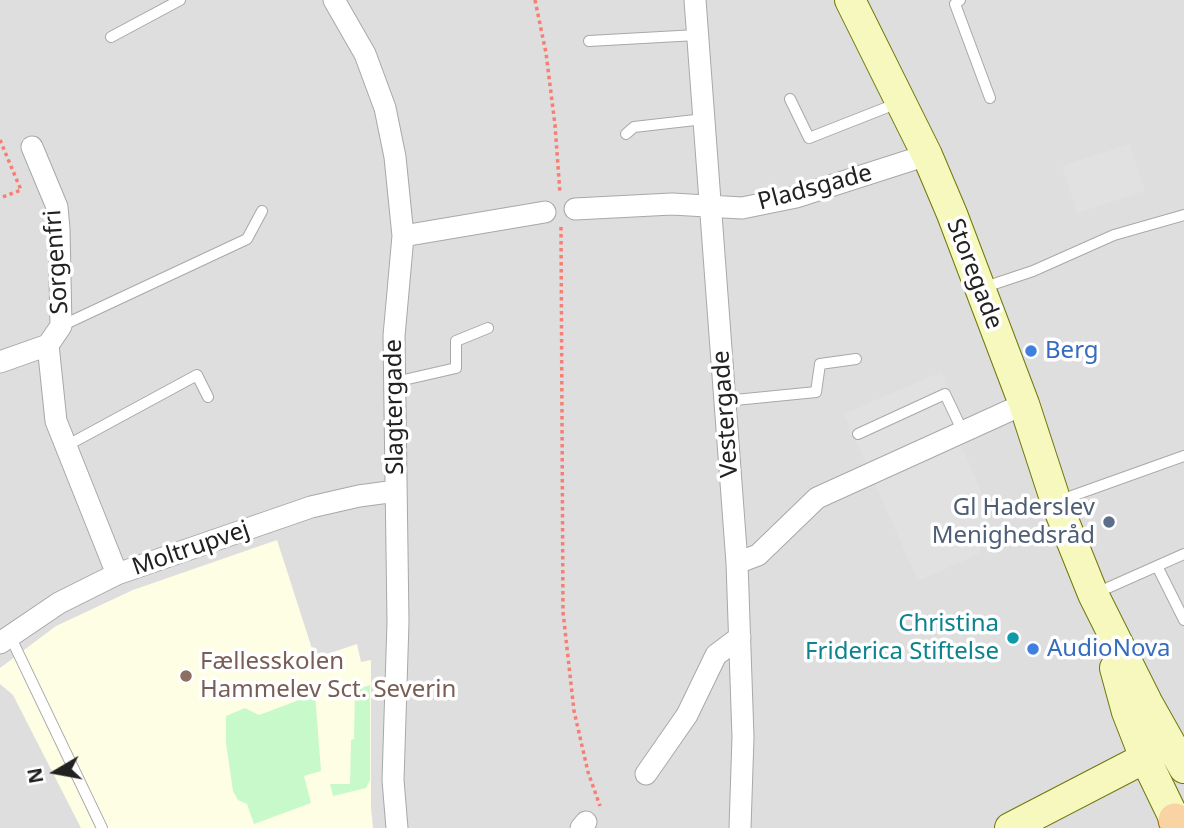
<!DOCTYPE html>
<html>
<head>
<meta charset="utf-8">
<style>
	body { margin:0 }
	#map { position:relative; width:1184px; height:828px; overflow:hidden; background:#f1eee8; font-family:"Noto Sans",sans-serif }
	canvas { display:block }
	.north { position:absolute; left:21px; top:737px; width:70px; height:70px; -webkit-text-stroke:5px #fff; paint-order:stroke; rotate:260deg; font-size:19px; font-weight:700; line-height:28px; text-align:center; color:#212121 }
	.north::after { content:''; display:block; margin:auto; width:24px; height:32px; background:#212121; clip-path:polygon(50% 0,100% 100%,50% 72%,0 100%) }
</style>
</head>
<body>
<div id="map">
<canvas width="1184" height="828"></canvas>
<div class="north">N</div>
</div>
<script>
const c = document.querySelector('canvas').getContext('2d');
c.lineJoin = 'round';
function fill(path, color) {
  c.fillStyle = color;
  c.fill(path, 'evenodd');
}
function toPath(rows) {
  const path = new Path2D();
  for (const r of rows) {
    path.moveTo(r[0], r[1]);
    for (let i = 2; i < r.length; i += 2) path.lineTo(r[i], r[i + 1]);
  }
  return path;
}
function stroke(path, color, width, dash) {
  c.strokeStyle = color;
  c.lineWidth = width;
  c.lineCap = dash ? 'butt' : 'round';
  c.setLineDash(dash || []);
  c.stroke(path);
}
function label(font, color, halo, rows, align = 'center') {
  c.font = font + ' "Noto Sans",sans-serif';
  c.lineWidth = 7;
  c.setLineDash([]);
  c.textBaseline = 'middle';
  c.strokeStyle = halo;
  c.fillStyle = color;
  for (const [text, x, y, turn = 0] of rows) {
    c.save();
    c.translate(x, y);
    c.rotate((+turn || 0) * Math.PI / 180);
    c.textAlign = isNaN(turn) ? turn : align;
    if (halo) c.strokeText(text, 0, 0);
    c.fillText(text, 0, 0);
    c.restore();
  }
}
fill(toPath([
	[0,0,1184,0,1184,828,0,828]
]), '#dfdede');
fill(toPath([
	[277,540,315,658,357,644,361,662,371,660,371,808,373,828,81,828,13,695,0,684,0,668,56,626,133,590]
]), '#fefee4');
fill(toPath([
	[370,685,370,780,366,788,333,796,330,784,350,784,351,740,354,739,355,690],
	[315,694,321,771,304,776,311,803,254,824,247,804,238,800,233,791,226,743,226,716,245,708,259,715]
]), '#c7f9ca');
fill(toPath([
	[1130,144,1145,191,1077,213,1062,166],
	[941,372,963,422,866,464,844,414],
	[961,445,989,508,979,554,918,581,874,482]
]), '#e1e1e1');
const lane = toPath([
	[960,0,955,4,990,98],
	[111,37,180,0],
	[589,41,697,35],
	[790,99,809,138,898,103],
	[626,134,634,127,704,119],
	[982,288,1033,271,1114,235,1184,215],
	[61,326,247,239,262,211],
	[395,382,456,368,456,341,488,328],
	[725,401,816,392,820,364,856,359],
	[858,434,945,394,963,432],
	[66,446,197,375,208,397],
	[1058,501,1184,456],
	[1157,566,1184,620],
	[1094,594,1184,554],
	[10,636,102,828]
]);
const street = toPath([
	[334,0,365,54,385,108,395,157,403,236,394,336,398,622,393,780,397,828],
	[695,0,737,563,743,737,740,828],
	[32,147,57,207,59,229,61,326,48,345,56,421,117,574],
	[575,209,672,204,742,208,796,197,927,155],
	[403,236,545,212],
	[0,362,48,345],
	[737,563,758,555,817,498,1024,404],
	[0,643,59,603,117,574,311,507,359,496,396,491],
	[646,774,687,715,716,655,740,637],
	[581,828,586,822]
]);
const secondary = toPath([
	[850,0,927,155,952,214,1024,404,1056,502,1093,594,1147,702,1184,768],
	[1115,668,1127,712,1145,758,1175,820],
	[1010,828,1145,758]
]);
const primary = toPath([
	[1175,820,1183,828]
]);
stroke(lane, '#a8a8a8', 12);
stroke(street, '#a8a8a8', 23);
stroke(secondary, '#6e7808', 32);
stroke(primary, '#9a6604', 35);
stroke(toPath([
	[535,0,546,53,555,125,560,194],
	[0,140,21,190,0,198],
	[561,227,563,612,574,711,588,772,600,806]
]), '#f77e73', 3.5, [3.5, 3.5]);
stroke(lane, '#fff', 10);
stroke(street, '#fff', 21);
stroke(secondary, '#f7f8be', 30);
stroke(primary, '#fad3a4', 33);
for (const [x, y, r, color] of [
	[1031,351,7,"#3f7fe0"],
	[1109,522,7,"#5c6f8a"],
	[1013,638,7,"#0f9aa8"],
	[1033,649,7,"#3f7fe0"],
	[186,676,7,"#8d6e63"]
]) {
  const dot = new Path2D();
  dot.arc(x, y, r, 0, 2 * Math.PI);
  c.fillStyle = color;
  c.fill(dot);
  stroke(dot, '#fff', 2.5);
}
label('24px', '#212121', '#fff', [
	["Pladsgade",815,188,-15],
	["Sorgenfri",57,262,-94],
	["Storegade",974,274,69],
	["Slagtergade",395,407,-91],
	["Vestergade",726,414,-94],
	["Moltrupvej",191,549,-19]
]);
label('24px', '#366cbe', '#fff', [
	["Berg",1045,351],
	["AudioNova",1047,649]
], 'left');
label('24px', '#4e5e75', '#fff', [
	["Gl Haderslev",1095,508],
	["Menighedsråd",1095,536]
], 'right');
label('24px', '#0d838f', '#fff', [
	["Christina",999,624],
	["Friderica Stiftelse",999,652]
], 'right');
label('24px', '#785e54', '#fff', [
	["Fællesskolen",200,662],
	["Hammelev Sct. Severin",200,690]
], 'left');
</script>
</body>
</html>
